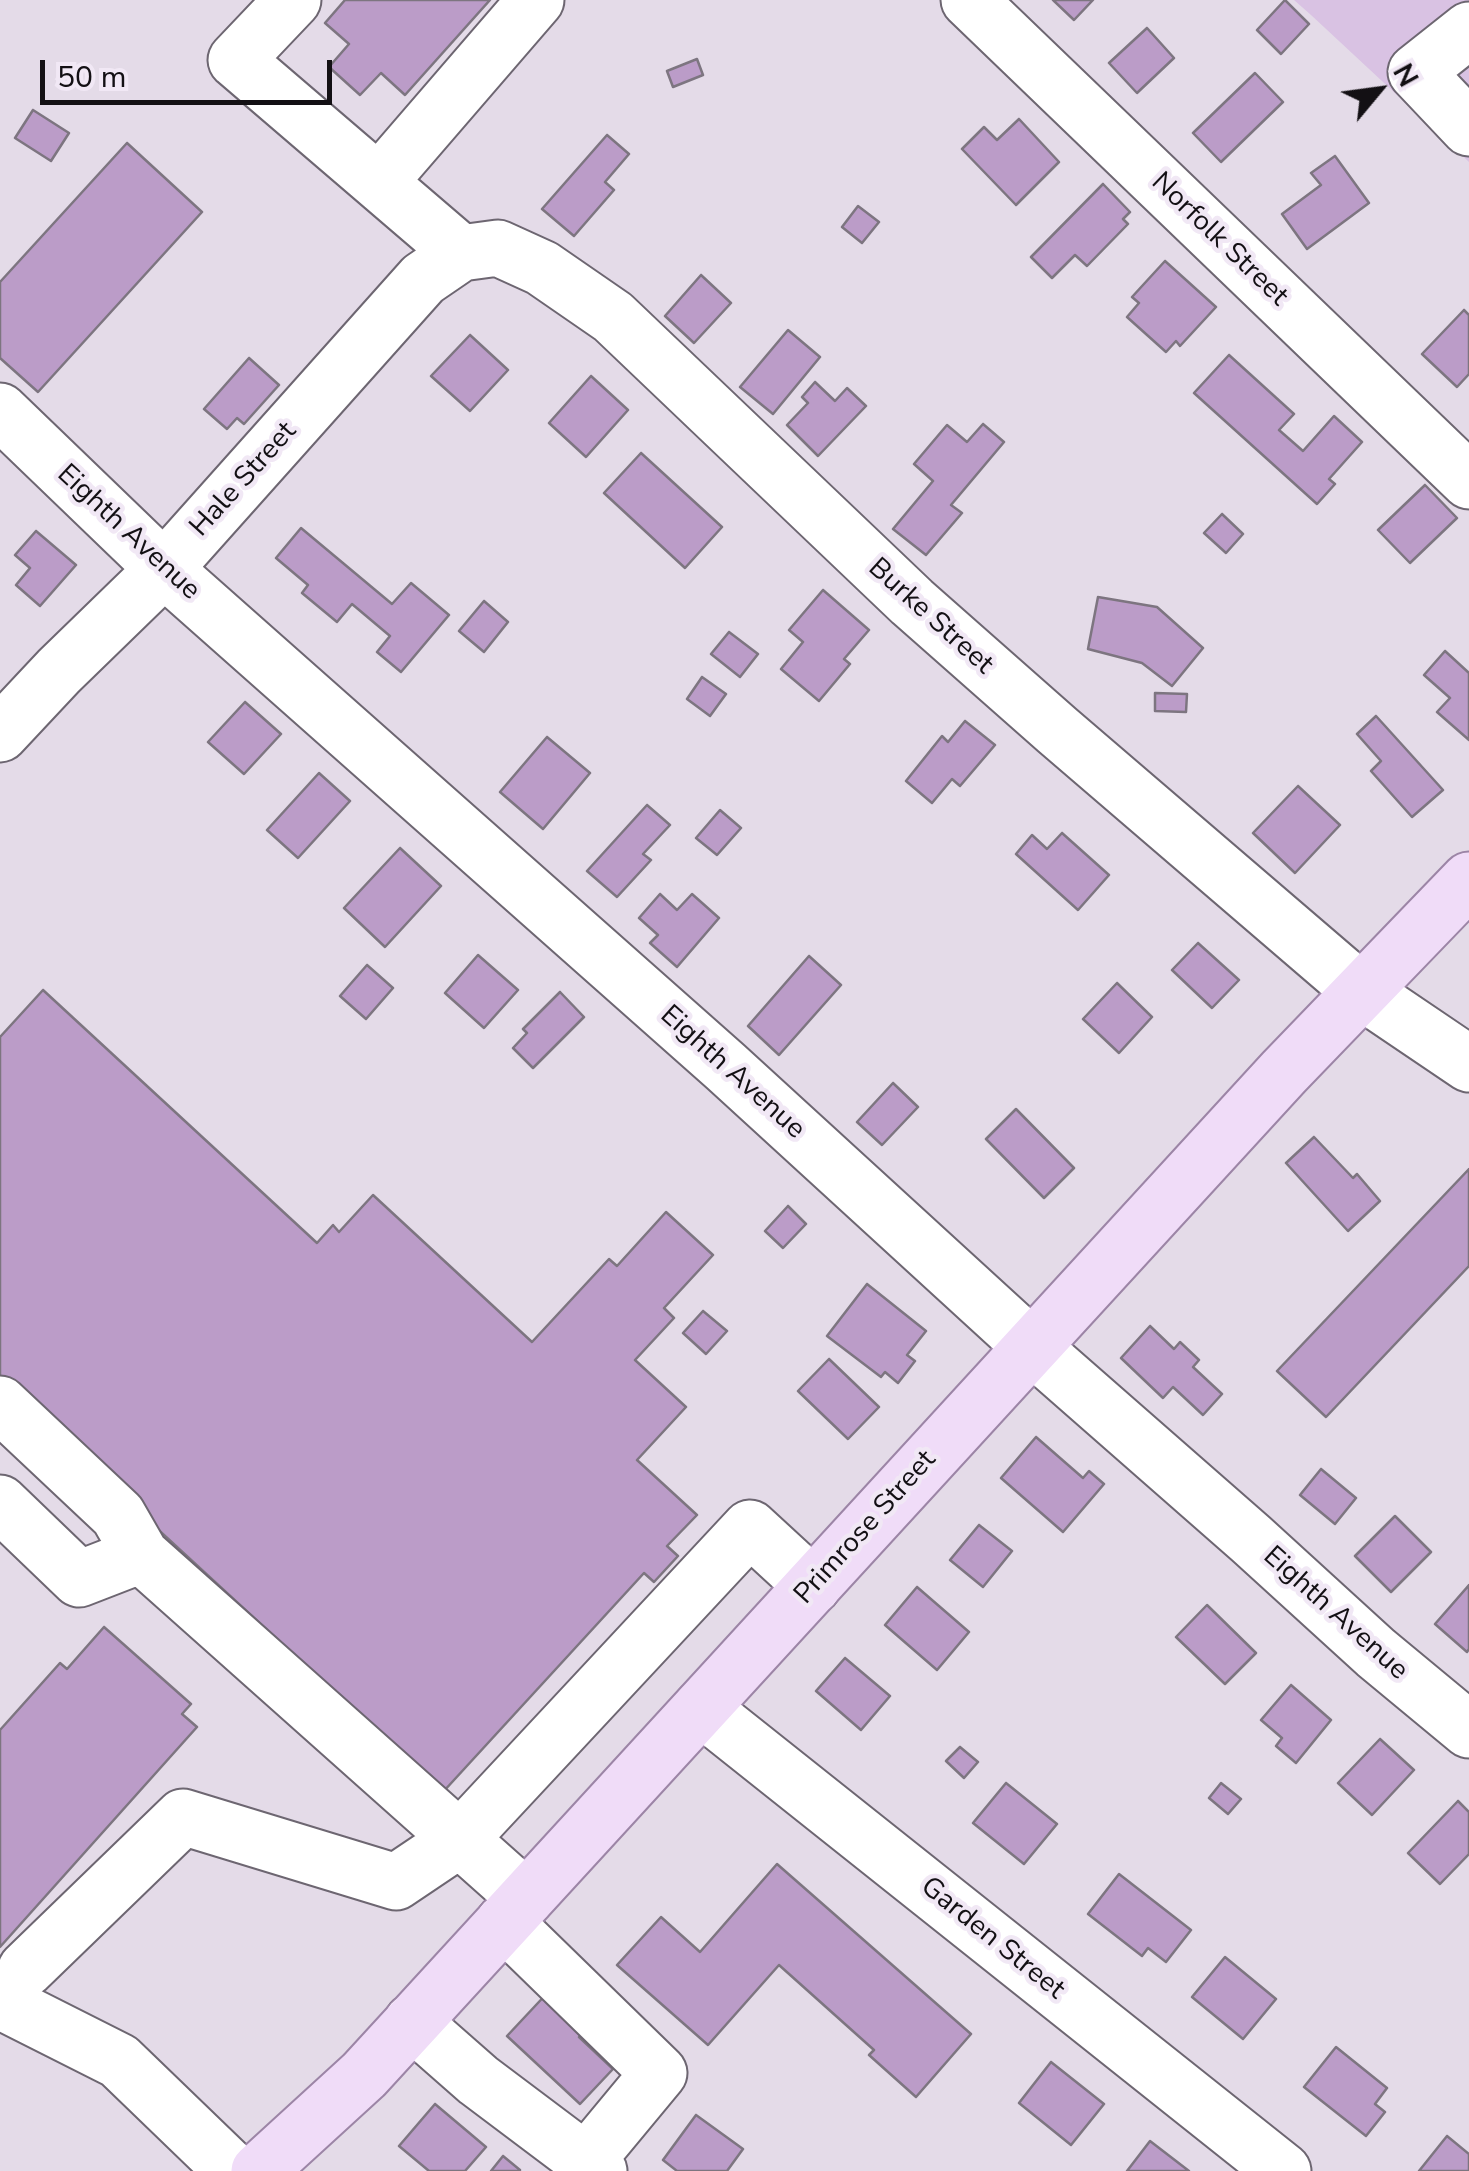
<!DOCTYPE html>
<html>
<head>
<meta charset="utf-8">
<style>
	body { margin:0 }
	#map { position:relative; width:1469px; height:2171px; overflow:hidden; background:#e4dbe8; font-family:"Nunito Sans",sans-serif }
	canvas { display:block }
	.north { position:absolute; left:1329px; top:40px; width:100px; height:100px; -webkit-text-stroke:8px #f1e8f5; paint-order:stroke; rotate:61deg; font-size:28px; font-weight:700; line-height:40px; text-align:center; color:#131014 }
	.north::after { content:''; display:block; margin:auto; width:35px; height:45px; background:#131014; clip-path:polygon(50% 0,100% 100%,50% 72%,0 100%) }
	.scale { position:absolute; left:40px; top:60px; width:292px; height:45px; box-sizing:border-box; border:5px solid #131014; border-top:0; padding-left:12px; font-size:30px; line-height:35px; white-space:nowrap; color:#131014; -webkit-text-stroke:8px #f1e8f5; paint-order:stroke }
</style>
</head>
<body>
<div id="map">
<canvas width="1469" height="2171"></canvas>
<div class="north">N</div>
<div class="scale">50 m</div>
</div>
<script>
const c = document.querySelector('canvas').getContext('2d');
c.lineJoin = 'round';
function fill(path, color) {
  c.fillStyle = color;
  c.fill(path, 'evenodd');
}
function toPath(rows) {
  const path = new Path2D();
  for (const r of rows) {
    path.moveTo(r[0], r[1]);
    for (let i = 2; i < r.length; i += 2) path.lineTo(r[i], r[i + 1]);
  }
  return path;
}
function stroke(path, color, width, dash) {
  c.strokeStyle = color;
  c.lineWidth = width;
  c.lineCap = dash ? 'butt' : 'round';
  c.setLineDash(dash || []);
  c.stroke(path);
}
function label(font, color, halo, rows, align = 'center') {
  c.font = font + ' "Nunito Sans",sans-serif';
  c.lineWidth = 9;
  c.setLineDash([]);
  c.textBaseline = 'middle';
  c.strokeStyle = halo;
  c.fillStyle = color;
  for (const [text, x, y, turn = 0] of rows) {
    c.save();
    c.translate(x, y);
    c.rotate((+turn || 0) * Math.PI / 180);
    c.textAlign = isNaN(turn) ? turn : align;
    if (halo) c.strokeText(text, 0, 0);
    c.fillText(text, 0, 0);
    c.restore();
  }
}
fill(toPath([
	[1294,0,1469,0,1469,162,1311,15]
]), '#d9c2e3');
const building = toPath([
	[345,0,490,0,405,95,381,73,360,95,329,67,349,44,325,23,345,0],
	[1053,0,1093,0,1074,20,1053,0],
	[1285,0,1309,24,1281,54,1257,30,1285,0],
	[1147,28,1174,58,1137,93,1109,63,1147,28],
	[697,59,703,75,673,87,667,71,697,59],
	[1255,73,1283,102,1221,162,1193,133,1255,73],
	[33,110,69,133,51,161,15,138,33,110],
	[1019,119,1059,162,1016,205,962,149,984,127,997,140,1019,119],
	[607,135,629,154,605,182,614,190,574,236,542,209,607,135],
	[127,143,202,212,38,392,0,358,0,282,127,143],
	[1335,156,1369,203,1307,249,1282,214,1321,185,1311,173,1335,156],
	[1103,184,1130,212,1123,219,1128,224,1087,266,1075,255,1052,278,1031,257,1103,184],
	[858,206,879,222,862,243,842,227,858,206],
	[1165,261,1216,307,1180,346,1176,341,1166,352,1127,317,1139,303,1132,297,1165,261],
	[701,275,731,303,694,343,665,316,701,275],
	[1464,310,1469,315,1469,374,1457,387,1422,354,1464,310],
	[788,330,820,357,773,414,740,387,788,330],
	[470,335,508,370,470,411,431,376,470,335],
	[1229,355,1294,414,1279,430,1303,451,1334,416,1362,442,1329,479,1335,484,1317,504,1194,393,1229,355],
	[249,358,279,385,244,424,237,418,227,429,204,409,249,358],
	[591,376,628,410,586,457,549,423,591,376],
	[815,382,835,401,847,388,866,406,818,456,787,425,808,403,802,397,815,382],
	[983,424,1004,442,951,505,962,513,926,555,893,529,933,481,914,464,947,425,967,442,983,424],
	[641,453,722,527,685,568,604,493,641,453],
	[1425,485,1457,518,1410,563,1378,530,1425,485],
	[1222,514,1243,534,1226,553,1204,533,1222,514],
	[301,528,392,604,411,583,449,615,401,672,377,652,390,636,352,604,337,622,302,593,308,585,276,558,301,528],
	[36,531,76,565,40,606,16,585,30,568,15,555,36,531],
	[823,590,869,630,844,659,850,664,819,701,781,669,803,642,789,630,823,590],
	[1098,597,1157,607,1203,648,1172,686,1142,663,1088,649,1098,597],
	[484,601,508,622,484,652,459,631,484,601],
	[729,632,758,654,740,677,711,654,729,632],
	[1445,651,1469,673,1469,740,1437,712,1450,698,1424,675,1445,651],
	[702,677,726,694,710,716,687,699,702,677],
	[1155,693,1187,694,1186,712,1155,711,1155,693],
	[245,702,281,734,244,774,208,742,245,702],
	[1376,716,1443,790,1412,817,1371,771,1381,761,1357,734,1376,716],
	[965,721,995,745,960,786,952,779,932,803,906,781,942,736,948,742,965,721],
	[547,737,590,773,543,829,500,792,547,737],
	[319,773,350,801,298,858,267,830,319,773],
	[1298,786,1340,825,1295,873,1253,833,1298,786],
	[647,805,670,825,643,854,651,860,617,897,587,871,647,805],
	[720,810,741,828,717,855,696,838,720,810],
	[1062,833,1109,875,1078,910,1016,854,1032,835,1047,849,1062,833],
	[400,848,441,886,385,947,344,908,400,848],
	[660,894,677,910,692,894,719,918,677,967,650,943,658,935,639,918,660,894],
	[1198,943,1239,980,1212,1008,1172,970,1198,943],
	[478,955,518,990,484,1028,445,993,478,955],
	[809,956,841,985,779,1055,748,1026,809,956],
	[367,965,393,988,366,1019,340,996,367,965],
	[1117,983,1152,1017,1119,1053,1083,1019,1117,983],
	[43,990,317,1243,333,1225,339,1232,373,1195,532,1342,609,1259,617,1266,666,1212,713,1255,664,1308,674,1318,635,1360,686,1407,637,1460,697,1515,667,1546,678,1556,654,1582,644,1573,443,1792,0,1384,0,1037,43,990],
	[560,992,584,1017,533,1068,513,1048,527,1033,523,1029,560,992],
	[893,1083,918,1107,882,1145,857,1122,893,1083],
	[1016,1109,1074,1168,1044,1198,986,1139,1016,1109],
	[1314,1137,1353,1178,1357,1174,1380,1201,1348,1231,1286,1163,1314,1137],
	[1469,1169,1469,1266,1326,1417,1277,1371,1469,1169],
	[788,1206,806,1224,783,1248,765,1231,788,1206],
	[867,1284,926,1331,907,1355,915,1361,898,1383,885,1372,881,1377,827,1336,867,1284],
	[703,1311,727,1331,706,1354,683,1333,703,1311],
	[1150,1326,1174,1349,1180,1342,1199,1360,1193,1367,1222,1394,1203,1415,1173,1387,1163,1398,1121,1358,1150,1326],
	[829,1359,879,1407,848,1439,798,1391,829,1359],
	[1036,1437,1083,1478,1089,1471,1104,1484,1063,1532,1001,1478,1036,1437],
	[1321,1469,1356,1498,1335,1524,1300,1495,1321,1469],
	[1395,1516,1431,1552,1391,1592,1355,1556,1395,1516],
	[979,1525,1012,1551,983,1587,950,1560,979,1525],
	[1469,1585,1469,1649,1467,1652,1435,1624,1469,1585],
	[917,1587,969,1632,937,1670,885,1625,917,1587],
	[1207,1605,1256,1653,1225,1684,1176,1637,1207,1605],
	[104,1627,191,1704,182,1714,197,1727,0,1947,0,1730,60,1663,67,1669,104,1627],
	[845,1658,890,1696,861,1730,816,1691,845,1658],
	[1291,1685,1331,1720,1296,1763,1276,1746,1282,1738,1261,1720,1291,1685],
	[1380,1739,1414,1770,1372,1815,1338,1783,1380,1739],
	[960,1747,978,1762,964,1778,946,1761,960,1747],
	[1006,1783,1057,1824,1024,1864,973,1823,1006,1783],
	[1221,1783,1241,1799,1228,1814,1209,1798,1221,1783],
	[1458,1801,1469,1812,1469,1854,1440,1884,1408,1853,1458,1801],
	[777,1864,971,2034,916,2097,869,2055,874,2050,779,1965,708,2045,617,1965,661,1917,700,1952,777,1864],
	[1119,1874,1191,1930,1166,1962,1148,1948,1142,1956,1088,1914,1119,1874],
	[1225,1957,1276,1999,1243,2039,1192,1997,1225,1957],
	[551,1989,590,2025,579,2037,613,2069,580,2104,507,2036,551,1989],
	[1336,2047,1387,2088,1375,2104,1385,2112,1366,2136,1304,2087,1336,2047],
	[1051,2062,1104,2104,1071,2145,1019,2103,1051,2062],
	[435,2104,486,2147,465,2171,429,2171,399,2146,435,2104],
	[696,2115,743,2149,727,2171,677,2171,663,2160,696,2115],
	[1447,2136,1469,2154,1469,2171,1419,2171,1447,2136],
	[1150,2141,1189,2171,1127,2171,1150,2141],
	[503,2156,520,2170,519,2171,491,2171,503,2156]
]);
fill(building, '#bb9cc8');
stroke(building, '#7d7580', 2.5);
const minor = toPath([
	[293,0,236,60,461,253],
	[969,0,1469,481],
	[1469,30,1416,72,1469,128],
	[379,182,536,0],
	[0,411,164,569,726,1067,1032,1347,1251,1539,1376,1653,1469,1730],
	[0,734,59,671,164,569,423,279,461,253,498,248,542,268,613,317,912,602,1057,730,1361,991,1469,1064],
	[0,1404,118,1515,141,1555,526,1898],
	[0,1503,79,1579,141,1555],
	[701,1708,1283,2171],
	[504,1922,659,2073,586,2161],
	[26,1969,183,1817,396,1882,460,1839,750,1528,813,1586],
	[0,2001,119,2061,233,2171],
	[412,2022,478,2080,599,2171]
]);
const major = toPath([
	[259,2171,364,2075,1284,1072,1469,880]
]);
stroke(minor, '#6d6671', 59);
stroke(major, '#9c85a6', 59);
stroke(minor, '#fff', 55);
stroke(major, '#f0dcf8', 55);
label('28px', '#131014', '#f1e8f5', [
	["Norfolk Street",1219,240,44],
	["Hale Street",244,480,-48],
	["Eighth Avenue",128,533,43],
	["Burke Street",930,617,42],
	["Eighth Avenue",732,1073,42],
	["Primrose Street",866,1528,-48],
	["Eighth Avenue",1335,1614,42],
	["Garden Street",992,1939,39]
]);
</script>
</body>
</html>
